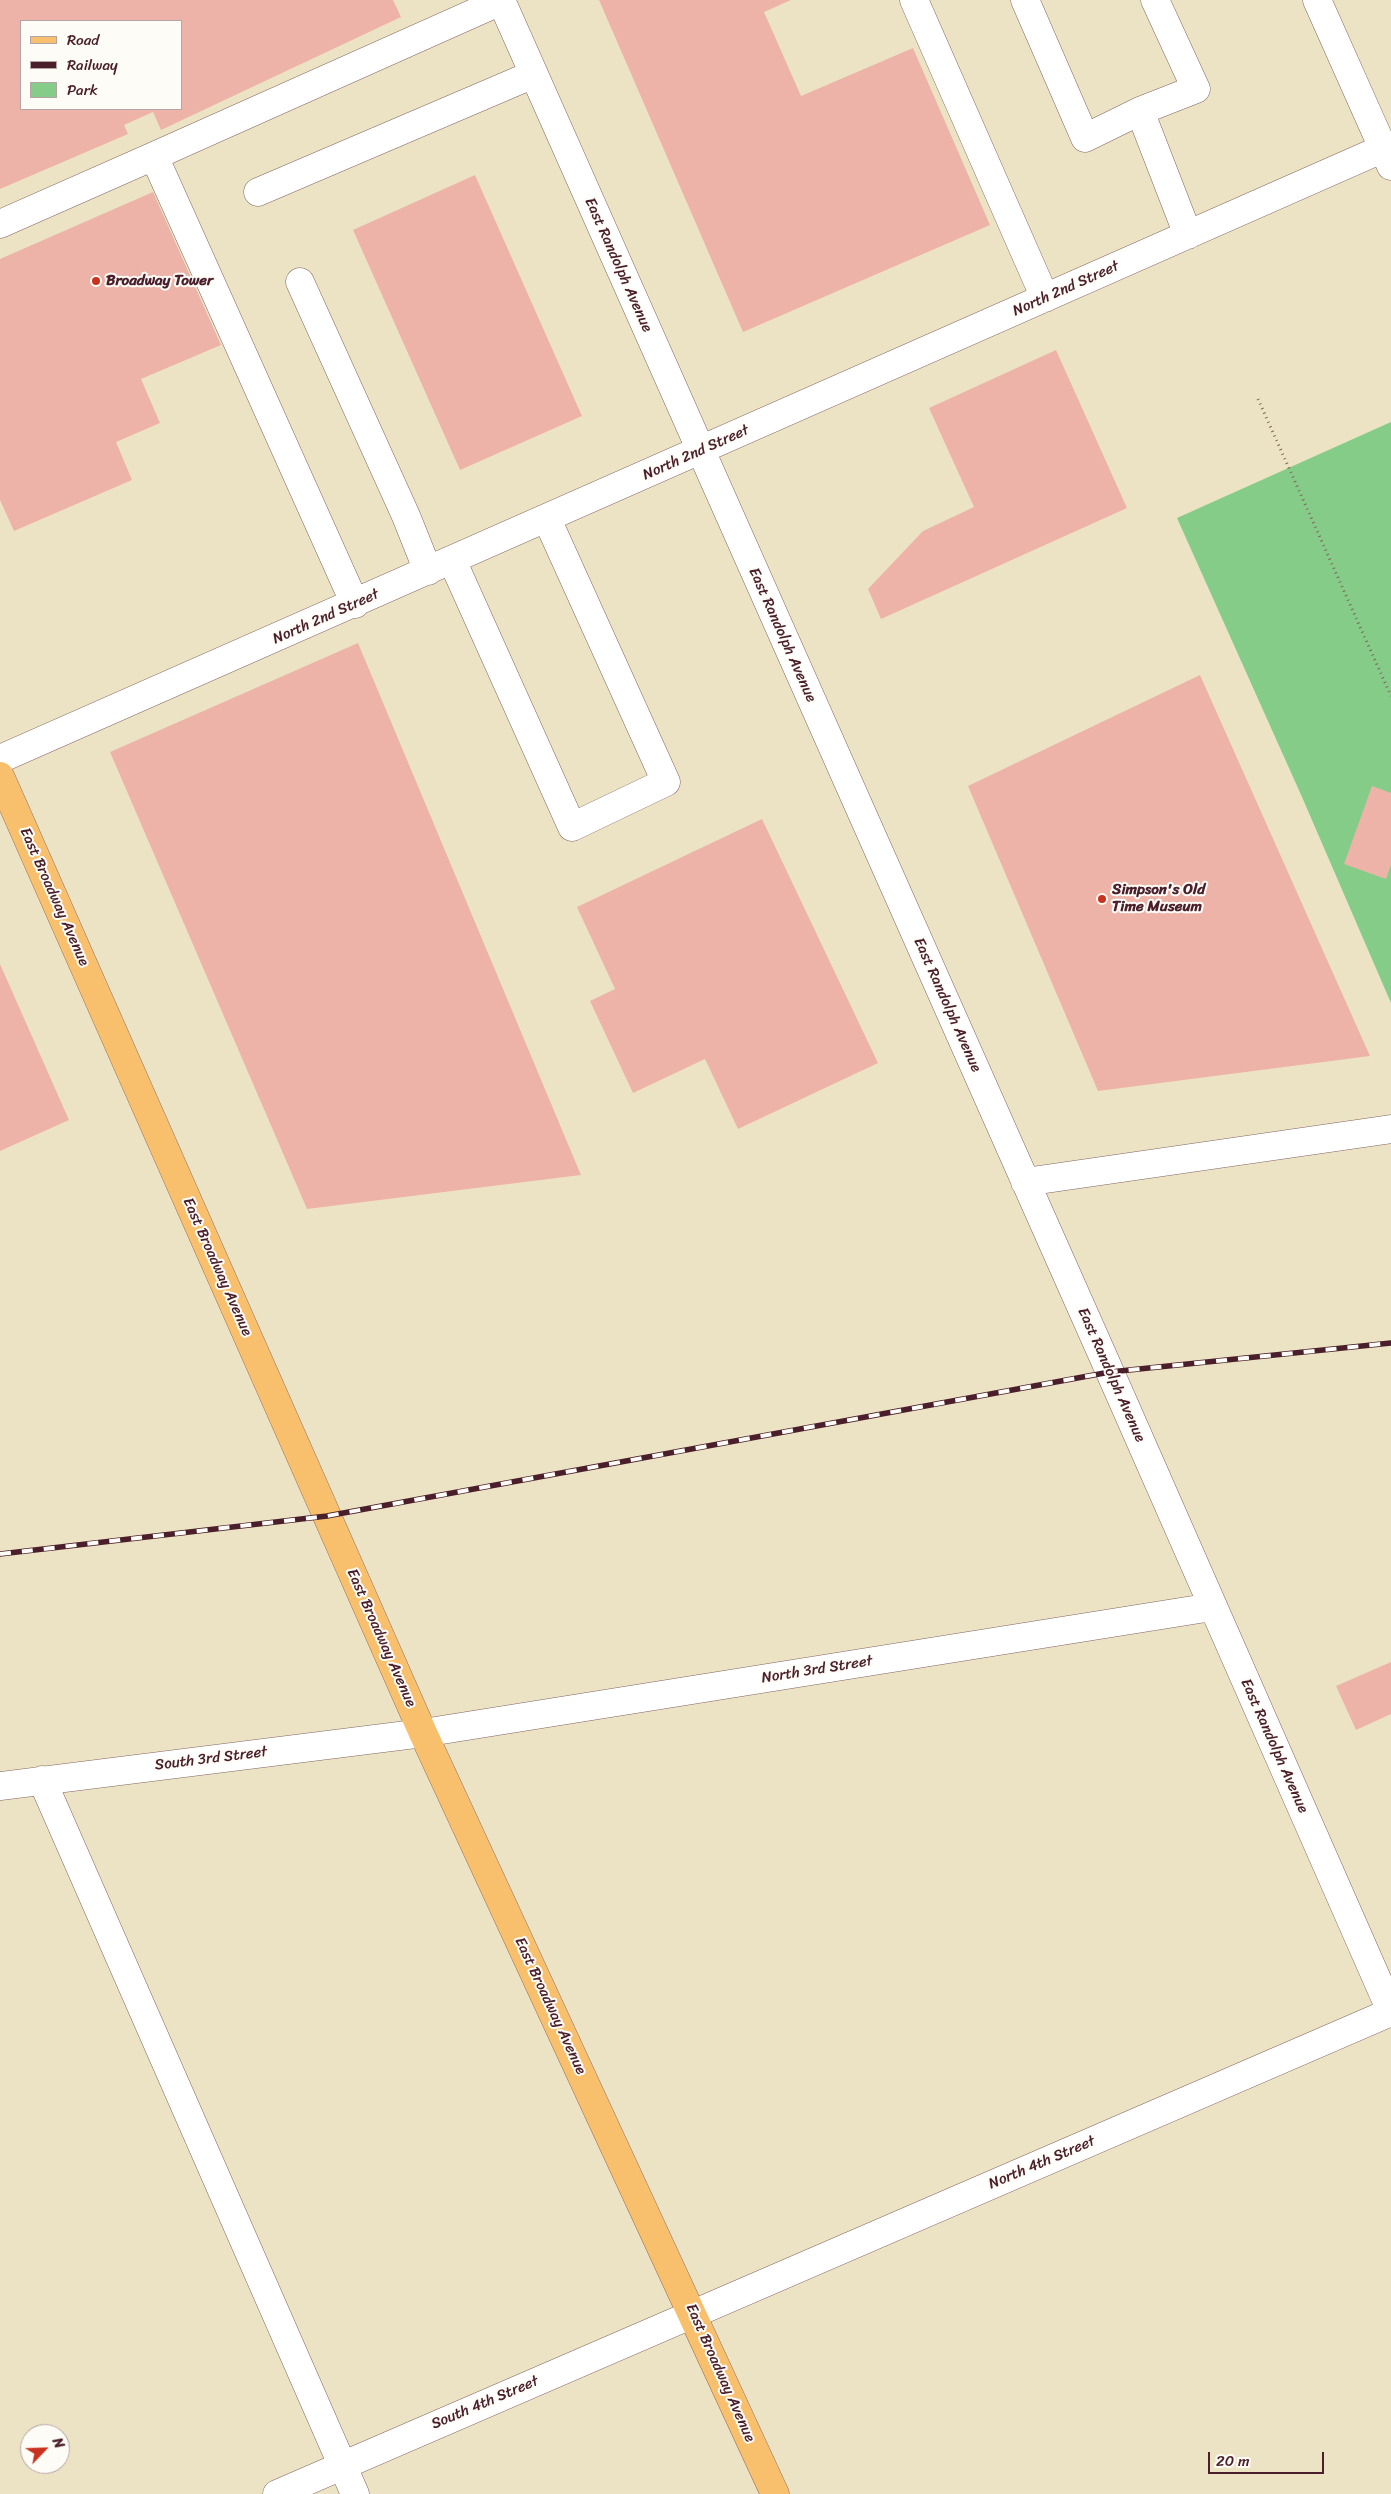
<!DOCTYPE html>
<html>
<head>
<meta charset="utf-8">
<style>
	body { margin:0 }
	#map { position:relative; width:1391px; height:2494px; overflow:hidden; background:#ece3c4; font-family:Sriracha,sans-serif }
	canvas { display:block }
	.legend { position:absolute; left:20px; top:20px; width:162px; height:90px; box-sizing:border-box; background:#fdfcf7; border:1px solid #b5a4a5; margin:0; padding:6px 9px; list-style:none; font-size:15px; color:#4a1f2b }
	.legend li { display:flex; align-items:center; gap:10px; height:25px }
	.legend b { width:25px; border:1px solid #b5a4a5 }
	.north { position:absolute; left:20px; top:2424px; width:50px; height:50px; box-sizing:border-box; background:#fdfcf7; border:1px solid #b5a4a5; border-radius:50%; rotate:66deg; font-size:14px; font-weight:700; line-height:20px; text-align:center; color:#4a1f2b }
	.north::after { content:''; display:block; margin:auto; width:18px; height:22px; background:#c8321e; clip-path:polygon(50% 0,100% 100%,50% 72%,0 100%) }
	.scale { position:absolute; left:1208px; top:2452px; width:116px; height:22px; box-sizing:border-box; border:2px solid #4a1f2b; border-top:0; padding-left:6px; font-size:15px; line-height:18px; white-space:nowrap; color:#4a1f2b; -webkit-text-stroke:4px #fdfcf7; paint-order:stroke }
</style>
</head>
<body>
<div id="map">
<canvas width="1391" height="2494"></canvas>
<ul class="legend">
<li><b style="height:6px;background:#f8bf6c"></b>Road</li>
<li><b style="height:6px;background:#4a1f2b"></b>Railway</li>
<li><b style="height:14px;background:#84cc87"></b>Park</li>
</ul>
<div class="north">N</div>
<div class="scale">20 m</div>
</div>
<script>
const c = document.querySelector('canvas').getContext('2d');
c.lineJoin = 'round';
function fill(path, color) {
  c.fillStyle = color;
  c.fill(path, 'evenodd');
}
function toPath(rows) {
  const path = new Path2D();
  for (const r of rows) {
    path.moveTo(r[0], r[1]);
    for (let i = 2; i < r.length; i += 2) path.lineTo(r[i], r[i + 1]);
  }
  return path;
}
function stroke(path, color, width, dash) {
  c.strokeStyle = color;
  c.lineWidth = width;
  c.lineCap = dash ? 'butt' : 'round';
  c.setLineDash(dash || []);
  c.stroke(path);
}
function label(font, color, halo, rows, align = 'center') {
  c.font = font + ' Sriracha,sans-serif';
  c.lineWidth = 4;
  c.setLineDash([]);
  c.textBaseline = 'middle';
  c.strokeStyle = halo;
  c.fillStyle = color;
  for (const [text, x, y, turn = 0] of rows) {
    c.save();
    c.translate(x, y);
    c.rotate((+turn || 0) * Math.PI / 180);
    c.textAlign = isNaN(turn) ? turn : align;
    if (halo) c.strokeText(text, 0, 0);
    c.fillText(text, 0, 0);
    c.restore();
  }
}
fill(toPath([
	[1391,422,1391,1003,1302,797,1177,518]
]), '#84cc87');
fill(toPath([
	[0,0,393,0,401,17,161,130,153,112,124,125,128,134,0,189],
	[21,21,181,21,181,109,21,109],
	[599,0,791,0,764,12,801,96,913,48,990,225,743,332],
	[475,175,582,416,460,470,353,230],
	[153,192,221,345,141,379,160,423,116,442,132,480,14,531,0,500,0,259],
	[1056,350,1127,508,881,619,868,589,923,531,974,507,929,408],
	[358,643,581,1175,307,1209,110,752],
	[1200,675,1370,1056,1098,1091,968,786],
	[1372,786,1391,793,1391,865,1386,879,1344,864],
	[762,819,878,1063,738,1129,705,1059,633,1093,590,1001,615,989,577,907],
	[0,964,69,1120,0,1151],
	[1391,1662,1391,1714,1356,1730,1336,1686]
]), '#eeb3a8');
const minor = toPath([
	[501,0,1110,1372,1391,2011],
	[914,0,1045,298],
	[1025,0,1085,138,1140,111,1196,89,1155,0],
	[1317,0,1391,166],
	[1140,111,1188,235],
	[154,156,501,1],
	[258,192,534,74],
	[0,224,154,156,355,604],
	[300,282,406,516,428,571],
	[452,560,572,827,666,782,547,519],
	[0,759,1391,145],
	[1025,1182,1391,1129],
	[42,1780,355,2494],
	[0,1786,423,1733,1212,1607],
	[277,2494,1391,2012]
]);
const major = toPath([
	[0,776,423,1733,775,2494]
]);
stroke(minor, '#836461', 29);
stroke(major, '#836461', 29);
stroke(toPath([
	[1258,399,1391,696]
]), '#836461', 3, [1, 4]);
stroke(minor, '#fff', 28);
stroke(major, '#f8bf6c', 28);
const rail = toPath([
	[0,1554,327,1516,1110,1372,1391,1343]
]);
stroke(rail, '#4a1f2b', 5.5);
stroke(rail, '#fdfcf7', 4, [11]);
for (const [x, y, r, color] of [
	[96,281,5,"#c8321e"],
	[1102,899,5,"#c8321e"]
]) {
  const dot = new Path2D();
  dot.arc(x, y, r, 0, 2 * Math.PI);
  c.fillStyle = color;
  c.fill(dot);
  stroke(dot, '#fdfcf7', 2);
}
label('15px', '#4a1f2b', '#fdfcf7', [
	["East Randolph Avenue",618,265,66],
	["North 2nd Street",1066,289,-24],
	["North 2nd Street",696,453,-24],
	["North 2nd Street",326,617,-24],
	["East Randolph Avenue",782,635,66],
	["East Broadway Avenue",54,897,66],
	["East Randolph Avenue",947,1005,66],
	["East Broadway Avenue",217,1267,66],
	["East Randolph Avenue",1111,1375,66],
	["East Broadway Avenue",381,1638,66],
	["North 3rd Street",817,1670,-9],
	["East Randolph Avenue",1274,1746,66],
	["South 3rd Street",211,1759,-7],
	["East Broadway Avenue",550,2006,65],
	["North 4th Street",1042,2163,-23],
	["East Broadway Avenue",720,2373,66],
	["South 4th Street",485,2403,-23]
]);
label('bold 15px', '#4a1f2b', '#fdfcf7', [
	["Broadway Tower",106,281],
	["Simpson's Old",1112,890],
	["Time Museum",1112,907]
], 'left');
</script>
</body>
</html>
